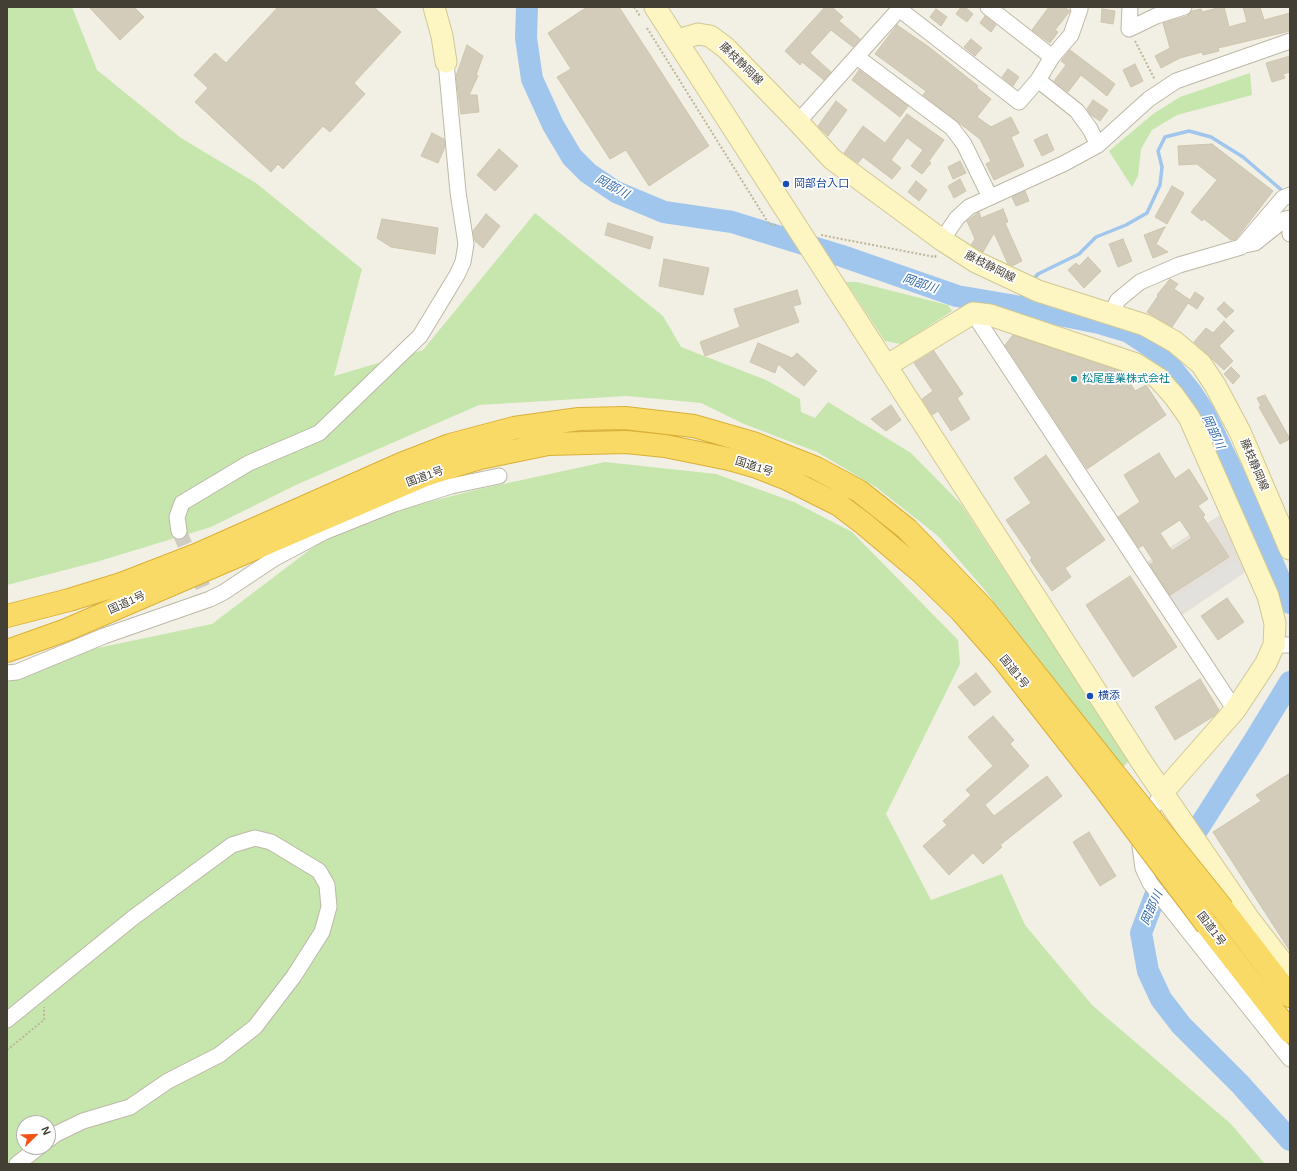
<!DOCTYPE html>
<html>
<head>
<meta charset="utf-8">
<style>
	body { margin:0 }
	#map { position:relative; width:1297px; height:1171px; overflow:hidden; background:#f2efe4; font-family:Arial,sans-serif }
	canvas { display:block }
	.frame { position:absolute; inset:0; border:8px solid #443f34; pointer-events:none }
	.north { position:absolute; left:16px; top:1115px; width:40px; height:40px; box-sizing:border-box; background:#fff; border:1px solid #b4b2ae; border-radius:50%; rotate:67deg; font-size:11px; font-weight:700; line-height:16px; text-align:center; color:#443f34 }
	.north::after { content:''; display:block; margin:auto; width:14px; height:18px; background:#f55218; clip-path:polygon(50% 0,100% 100%,50% 72%,0 100%) }
</style>
</head>
<body>
<div id="map">
<canvas width="1297" height="1171"></canvas>
<div class="frame"></div>
<div class="north">N</div>
</div>
<script>
const c = document.querySelector('canvas').getContext('2d');
c.lineJoin = 'round';
function fill(path, color) {
  c.fillStyle = color;
  c.fill(path, 'evenodd');
}
function toPath(rows) {
  const path = new Path2D();
  for (const r of rows) {
    path.moveTo(r[0], r[1]);
    for (let i = 2; i < r.length; i += 2) path.lineTo(r[i], r[i + 1]);
  }
  return path;
}
function stroke(path, color, width, dash) {
  c.strokeStyle = color;
  c.lineWidth = width;
  c.lineCap = dash ? 'butt' : 'round';
  c.setLineDash(dash || []);
  c.stroke(path);
}
function label(font, color, halo, rows, align = 'center') {
  c.font = font + ' Arial,"Noto Sans JP",sans-serif';
  c.lineWidth = 3.5;
  c.setLineDash([]);
  c.textBaseline = 'middle';
  c.strokeStyle = halo;
  c.fillStyle = color;
  for (const [text, x, y, turn = 0] of rows) {
    c.save();
    c.translate(x, y);
    c.rotate((+turn || 0) * Math.PI / 180);
    c.textAlign = isNaN(turn) ? turn : align;
    if (halo) c.strokeText(text, 0, 0);
    c.fillText(text, 0, 0);
    c.restore();
  }
}
fill(toPath([
	[1223,513,1247,571,1179,617,1144,564]
]), '#e4e0d9');
fill(toPath([
	[7,7,72,7,97,70,181,138,256,183,362,269,334,376,423,350,535,213,663,316,681,347,766,380,800,399,801,412,815,418,828,402,911,453,961,504,1129,761,1123,767,984,589,938,536,876,487,817,452,744,424,701,403,627,396,479,405,298,484,211,527,96,562,7,585],
	[1250,73,1252,95,1177,115,1152,130,1141,149,1138,176,1132,187,1109,151,1153,114,1180,97],
	[846,282,857,282,948,305,952,311,901,344,885,341],
	[605,462,716,474,794,502,852,532,958,640,960,664,886,814,931,900,1002,874,1025,925,1092,1005,1231,1124,1265,1164,7,1164,7,667,212,624,345,523,480,489],
	[24,1123,48,1123,48,1147,24,1147]
]), '#c6e6ad');
fill(toPath([
	[1236,559,1244,571,1180,612,1172,600]
]), '#e2e1dd');
stroke(toPath([
	[1032,281,1038,274,1079,254,1096,237,1126,225,1147,213,1160,185,1162,167,1158,151,1165,137,1189,131,1211,137,1243,157,1285,193],
	[1010,305,1018,300,1024,293]
]), '#a1c6ee', 3.5);
stroke(toPath([
	[527,7,526,38,532,79,553,125,572,157,588,173,616,192,664,212,732,222,842,256,957,296,1010,305,1099,323,1129,332,1159,352,1191,392,1204,412,1241,489,1290,603],
	[1290,682,1254,741,1155,896,1141,933,1148,971,1161,999,1181,1025,1240,1084,1290,1140]
]), '#a1c6ee', 22);
const building = toPath([
	[89,7,134,7,144,17,120,40,89,7],
	[278,7,374,7,401,32,354,83,365,94,330,132,323,126,283,169,278,164,271,172,195,102,208,88,194,75,215,53,226,63,278,7],
	[587,7,619,7,709,146,649,186,626,150,610,159,557,77,571,69,548,33,587,7],
	[825,7,832,7,843,17,839,21,860,39,853,47,831,30,810,53,831,72,824,80,802,62,800,65,785,51,825,7],
	[961,7,965,7,973,14,967,22,956,14,961,7],
	[1049,7,1064,7,1070,11,1055,30,1058,32,1050,43,1032,30,1049,7],
	[1222,7,1224,7,1229,27,1247,22,1243,7,1260,7,1264,20,1290,13,1290,31,1218,48,1219,51,1203,55,1202,52,1180,58,1161,68,1155,56,1170,48,1163,23,1187,16,1192,11,1201,9,1202,12,1222,7],
	[936,9,947,17,941,26,930,17,936,9],
	[1102,9,1115,11,1113,24,1101,22,1102,9],
	[985,16,996,25,991,32,980,23,985,16],
	[897,25,929,47,978,86,977,88,991,99,977,117,991,127,1011,117,1019,133,1011,137,1024,166,994,180,986,164,991,161,980,139,923,95,926,91,875,54,897,25],
	[971,39,982,48,975,56,964,47,971,39],
	[467,45,483,56,476,75,478,76,469,95,477,95,479,112,461,114,456,76,467,45],
	[1070,50,1115,84,1107,96,1081,75,1068,92,1054,81,1066,65,1061,61,1070,50],
	[1290,56,1290,72,1283,74,1285,78,1272,82,1266,63,1290,56],
	[1135,64,1143,81,1131,87,1123,70,1135,64],
	[1008,69,1019,77,1013,86,1002,77,1008,69],
	[859,70,908,106,900,117,852,80,859,70],
	[1093,100,1108,110,1100,121,1091,115,1087,109,1093,100],
	[836,101,847,110,828,136,818,126,836,101],
	[907,114,944,140,929,161,931,163,922,174,911,166,923,150,907,138,891,160,901,168,892,179,863,157,858,163,844,153,863,126,885,143,907,114],
	[432,133,444,139,445,147,438,163,421,156,432,133],
	[1047,134,1054,150,1042,156,1034,140,1047,134],
	[1212,144,1273,191,1236,239,1231,240,1204,219,1202,221,1191,212,1217,180,1197,164,1179,165,1178,146,1212,144],
	[499,149,518,166,495,191,477,175,499,149],
	[960,161,966,173,953,179,948,167,960,161],
	[960,179,966,191,954,198,948,186,960,179],
	[916,181,927,190,919,201,908,192,916,181],
	[1172,186,1184,193,1167,224,1155,217,1172,186],
	[1025,191,1029,201,1016,206,1012,197,1025,191],
	[1003,209,1008,222,1005,223,1022,261,1012,266,1008,264,994,233,983,252,971,245,975,239,967,221,979,212,981,218,1003,209],
	[486,214,500,226,483,248,475,241,473,231,486,214],
	[382,219,438,228,435,254,391,247,377,238,382,219],
	[608,223,653,237,650,249,605,235,608,223],
	[1165,227,1156,244,1168,252,1153,258,1144,235,1165,227],
	[1123,239,1132,261,1118,267,1109,244,1123,239],
	[1088,257,1101,271,1084,288,1068,270,1076,263,1079,266,1088,257],
	[664,259,709,268,703,295,659,286,664,259],
	[1170,279,1178,284,1174,289,1190,300,1195,292,1204,298,1197,309,1188,303,1172,327,1147,312,1158,296,1157,295,1170,279],
	[797,290,801,304,793,306,799,322,705,356,700,342,740,327,734,309,797,290],
	[1224,302,1234,311,1226,318,1217,309,1224,302],
	[1224,321,1234,331,1219,346,1233,361,1224,370,1194,342,1206,328,1213,333,1224,321],
	[1013,335,1123,372,1135,391,1146,385,1166,415,1087,469,1005,345,1013,335],
	[758,343,792,358,797,353,817,371,804,386,778,364,775,373,750,362,758,343],
	[934,351,963,394,957,398,970,419,951,431,938,411,932,415,922,399,933,391,914,363,934,351],
	[1231,367,1240,376,1233,384,1224,374,1231,367],
	[1265,395,1290,439,1280,444,1259,407,1261,406,1257,398,1265,395],
	[891,405,901,420,886,431,871,419,891,405],
	[1159,453,1175,479,1189,469,1208,499,1198,506,1205,515,1203,517,1229,557,1170,595,1150,565,1154,562,1143,545,1139,548,1118,517,1140,502,1124,475,1159,453],
	[1180,520,1192,538,1172,551,1160,533,1180,520],
	[1046,455,1105,540,1065,568,1071,577,1052,591,1030,560,1032,558,1006,520,1031,503,1014,478,1046,455],
	[1130,576,1177,647,1133,677,1086,605,1130,576],
	[1227,598,1244,622,1218,640,1201,616,1227,598],
	[976,673,991,692,974,706,958,687,976,673],
	[1200,679,1219,710,1214,716,1175,740,1155,707,1200,679],
	[993,716,1014,740,1010,744,1029,766,985,805,994,816,1047,776,1062,796,1000,845,1002,847,983,864,973,853,949,875,923,846,947,825,943,821,971,795,966,790,993,766,968,737,993,716],
	[1290,773,1290,951,1213,832,1261,801,1256,795,1290,773],
	[1089,832,1116,876,1100,886,1073,842,1089,832]
]);
fill(building, '#d3ccba');
stroke(building, '#cec5ad', 1);
stroke(toPath([
	[179,531,203,587]
]), '#cfccc1', 15, [15, 8]);
const street = toPath([
	[988,7,1052,57],
	[899,9,1019,102,1038,80,1052,57,1071,35,1080,9,1078,7],
	[1129,29,1156,16,1184,7],
	[1129,29,1130,7],
	[857,57,952,128,964,144,990,197],
	[1038,80,1077,111,1090,129,1098,145],
	[798,122,901,7],
	[1290,226,1290,234],
	[942,240,957,218,969,207,1065,163,1098,145,1149,99,1176,81,1290,41],
	[1245,245,1255,243,1285,219,1290,218],
	[973,313,1235,710],
	[1111,313,1118,300,1140,282,1179,265,1241,247,1283,198,1290,195],
	[179,531,177,517,182,503,249,463,319,433,420,336,457,275,463,262,466,244,458,192,446,62],
	[1274,645,1290,645],
	[7,673,17,672,104,636,210,599,224,592,275,558,324,532,394,504,451,486,499,476],
	[1163,792,1151,811,1140,846,1143,868,1150,883,1290,1059],
	[7,1020,134,917,232,845,255,838,271,842,319,871,327,885,329,907,322,932,294,976,255,1027,219,1055,168,1081,130,1107,83,1121,56,1134,48,1140],
	[17,1164,39,1147]
]);
const secondary = toPath([
	[434,7,442,36,446,62],
	[655,7,1143,764,1249,919,1290,972],
	[677,40,698,34,710,36,726,48,798,122,832,159,942,240,976,262,1038,291,1145,325,1175,342,1201,364,1215,385,1240,432,1290,549],
	[886,366,973,313,990,315,1136,364,1158,378,1174,396,1189,417,1268,596,1275,623,1274,645,1266,663,1235,710,1163,792]
]);
const highway = toPath([
	[7,616,69,600,121,584,196,555,401,464,450,445,514,428,579,419,625,418,694,426,753,443,816,468,859,491,907,529,984,609,1113,772],
	[7,651,66,630,428,474,480,458,548,444,626,442,665,446,729,459,757,467,785,478,839,505,864,524,921,572,961,611,1003,659,1101,784],
	[1223,909,1290,996],
	[1207,925,1290,1032]
]);
stroke(street, '#bdb8a7', 17);
stroke(secondary, '#d1c895', 23);
stroke(highway, '#d9b037', 24);
stroke(toPath([
	[634,7,640,16],
	[647,28,769,224,776,225],
	[1135,41,1155,80],
	[821,235,935,257,936,255],
	[7,1050,44,1020,44,1007]
]), '#beb599', 2, [2, 2]);
stroke(street, '#fff', 15);
stroke(secondary, '#fdf6c3', 21);
stroke(highway, '#fada67', 22);
const highwayBridge = toPath([
	[1113,772,1223,909],
	[1101,784,1207,925]
]);
stroke(highwayBridge, '#d9b037', 24, []);
stroke(highwayBridge, '#fada67', 22);
for (const [x, y, r, color] of [
	[786,184,4,"#1a4fb4"],
	[1074,379,4,"#0f9aa8"],
	[1090,696,4,"#1a4fb4"]
]) {
  const dot = new Path2D();
  dot.arc(x, y, r, 0, 2 * Math.PI);
  c.fillStyle = color;
  c.fill(dot);
  stroke(dot, '#fff', 1.5);
}
label('11px', '#443f34', '#fff', [
	["藤枝静岡線",741,64,44],
	["藤枝静岡線",990,267,27],
	["藤枝静岡線",1254,465,67],
	["国道1号",754,467,18],
	["国道1号",425,477,-20],
	["国道1号",127,603,-24],
	["国道1号",1014,672,51],
	["国道1号",1211,929,53]
]);
label('11px', '#164399', '#fff', [
	["岡部台入口",794,184],
	["横添",1098,696]
], 'left');
label('11px', '#0d838f', '#fff', [
	["松尾産業株式会社",1082,379]
], 'left');
label('italic 12px', '#306aac', '#fff', [
	["岡部川",612,187,29],
	["岡部川",920,284,19],
	["岡部川",1213,432,65],
	["岡部川",1152,908,-66]
]);
</script>
</body>
</html>
